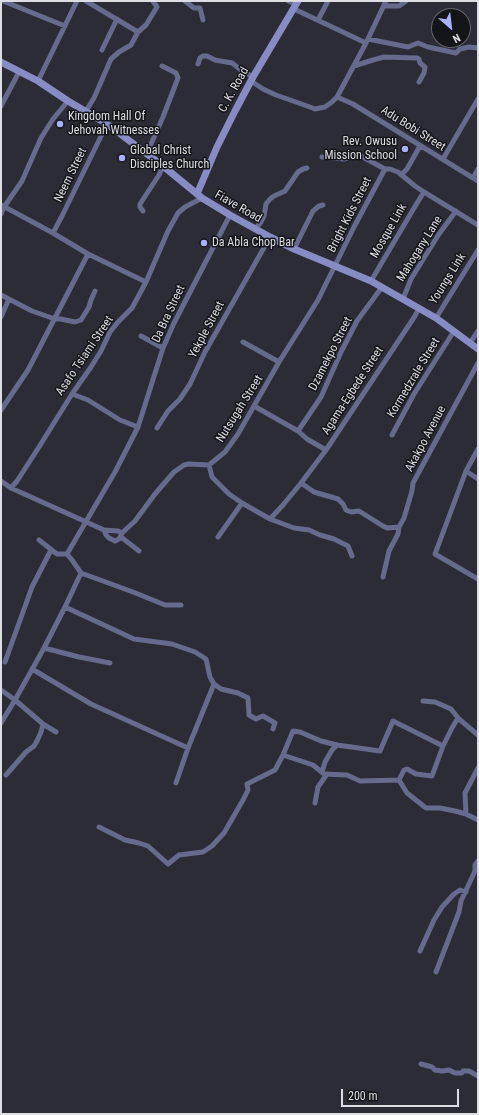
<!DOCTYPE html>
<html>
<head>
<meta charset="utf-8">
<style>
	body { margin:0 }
	#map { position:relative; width:479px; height:1115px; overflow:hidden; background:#2b2c36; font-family:"Roboto Condensed",sans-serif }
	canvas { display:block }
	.frame { position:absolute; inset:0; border:2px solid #dddde4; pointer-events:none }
	.north { position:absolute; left:431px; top:8px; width:40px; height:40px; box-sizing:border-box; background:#141519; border:1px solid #64656a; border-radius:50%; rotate:152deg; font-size:11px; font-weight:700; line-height:16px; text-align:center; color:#dddde4 }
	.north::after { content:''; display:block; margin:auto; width:14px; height:18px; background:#aab0fc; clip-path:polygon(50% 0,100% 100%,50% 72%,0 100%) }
	.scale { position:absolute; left:341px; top:1089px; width:118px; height:18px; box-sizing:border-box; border:2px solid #dddde4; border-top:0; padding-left:5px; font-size:12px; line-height:14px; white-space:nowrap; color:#dddde4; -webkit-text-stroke:3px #141519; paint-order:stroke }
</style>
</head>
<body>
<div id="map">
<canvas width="479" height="1115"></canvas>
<div class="frame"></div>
<div class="north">N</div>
<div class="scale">200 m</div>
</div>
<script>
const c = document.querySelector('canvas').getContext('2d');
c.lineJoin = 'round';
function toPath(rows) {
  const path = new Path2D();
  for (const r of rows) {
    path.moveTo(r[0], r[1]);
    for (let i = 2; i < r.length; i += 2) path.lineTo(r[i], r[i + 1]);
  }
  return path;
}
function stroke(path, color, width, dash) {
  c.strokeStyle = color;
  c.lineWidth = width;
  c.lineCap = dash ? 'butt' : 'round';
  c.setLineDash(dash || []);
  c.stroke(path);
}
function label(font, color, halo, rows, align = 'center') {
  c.font = font + ' "Roboto Condensed",sans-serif';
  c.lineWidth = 3;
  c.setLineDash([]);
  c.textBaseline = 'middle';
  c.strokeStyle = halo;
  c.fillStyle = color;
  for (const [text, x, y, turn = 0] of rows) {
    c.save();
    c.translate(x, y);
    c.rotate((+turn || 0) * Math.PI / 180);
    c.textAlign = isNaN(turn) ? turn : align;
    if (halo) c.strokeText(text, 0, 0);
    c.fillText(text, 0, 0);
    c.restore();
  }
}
stroke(toPath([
	[3,1,65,26],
	[86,1,138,32],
	[185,1,194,8,200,8,203,20],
	[288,1,296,4],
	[384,6,399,6,406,1],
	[294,9,366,43],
	[318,20,328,1],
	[368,39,408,47,418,43,428,47,456,53,460,49,469,47,478,48],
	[102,50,117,19],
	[198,64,200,58,203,56,207,56,215,60,232,63,241,70,253,77],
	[354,66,373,60,384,57,417,58,419,59,420,63,425,67,424,73,419,82],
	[38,81,77,1],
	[251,81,263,89,276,95,310,107,315,109,325,107,332,102,337,97,366,43,386,1],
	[337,97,353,104,478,181],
	[1,106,19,72],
	[86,111,94,98,111,59,119,52,131,45,138,32,146,25,157,7,153,1],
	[147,153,163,117,178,78,176,73,162,66],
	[322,157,344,159,359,155,385,169],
	[443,159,478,99],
	[402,174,407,169,420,146],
	[473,178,478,169],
	[1,205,53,233,88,254,146,282],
	[143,211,140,207,140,204,159,175,163,166],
	[1,214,4,207,22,181,41,138,53,119,68,101],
	[255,229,261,222,264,216,266,204,270,199,274,196,285,191,298,172,303,169,307,168],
	[53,233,62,216,107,124],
	[294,249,313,211,319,206,323,205],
	[371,281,417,203,424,192],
	[1,295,32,311,55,319,61,319,75,322,81,320,89,307,91,300,95,291],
	[403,299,411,279,439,234,456,211],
	[1,317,9,299],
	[436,318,478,250],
	[141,336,163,348],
	[243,342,279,362],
	[470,343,478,331],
	[72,394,88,400,120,420,138,427],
	[254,406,298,431,307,439,326,450],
	[1,410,28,370,88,254],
	[157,428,168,411,180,399,190,384,205,352,270,237],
	[298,431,321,397,341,352,357,321,382,287],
	[392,435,414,394,454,331],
	[478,449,466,471,435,554,478,579],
	[209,465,212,477,229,494,242,503,270,519,294,528,309,530,320,535,334,539,348,546,352,556],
	[466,471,478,479],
	[1,481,11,488,104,530,118,531,122,533,135,521,155,494,174,472,184,465,189,464,209,465,225,452,238,434,279,362,318,300,354,227,385,169,390,169,398,172,415,186,424,192,478,225],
	[301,483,314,492,338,499,343,504,346,510,351,512,359,511,383,526,387,528,399,527],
	[11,488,17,481,39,447,72,394,91,367,101,351,110,332,118,322,132,308,146,282,168,231,178,213,185,207,202,198],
	[270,519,283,505,301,483,326,450,415,316,419,308],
	[104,530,106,535,109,538,115,541,119,539,122,533],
	[121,537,139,551],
	[218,537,242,503],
	[67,554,115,472,138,427,163,348,174,323,230,215],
	[81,573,133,592,165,605,181,605],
	[383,577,389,551,398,534,399,527,404,518,412,491,413,483,478,363],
	[65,607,134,639,172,644,195,652,206,659,210,677,214,684,221,689,238,693,248,698,249,715,256,719,263,716,275,723,273,729],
	[44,648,79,657,110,663],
	[5,662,32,587,51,550],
	[32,669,91,704,188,748],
	[1,690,15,700,43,724,56,732],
	[423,701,435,702,451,709,459,719,478,735],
	[1,723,15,700,44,648,65,607,81,573,72,560,67,554,57,554,39,540],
	[443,746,452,728,458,718],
	[283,755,293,731,300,732,321,741,337,745,380,751,393,721,443,746,432,776,416,774,407,769,404,770,399,780],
	[322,772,325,762,332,750,337,745],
	[6,775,26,752,34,746,37,741,41,732,43,724],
	[176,783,188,748,214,684],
	[315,803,318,787,327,774],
	[466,814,465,793,478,768],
	[99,827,125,840,139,843,148,846,168,864,179,855,203,852,212,846,224,833,243,800,248,790,247,784,275,770,283,755,313,765,324,774,347,775,360,781,399,780,407,793,426,808,440,808,455,811,466,814,478,820],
	[420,951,434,920,442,907,454,894,460,890,466,892],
	[436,972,459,912,461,901,475,871,475,865,478,861],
	[421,1064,432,1067,435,1070,442,1071,449,1070,455,1073,462,1073,463,1071,469,1071,478,1076]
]), '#666a8d', 5);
stroke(toPath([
	[1,62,38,81,68,101,107,124,163,166,202,198,230,215,270,237,294,249,371,281,436,318,478,349],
	[197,194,217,147,235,111,253,77,298,1]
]), '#878cc4', 7);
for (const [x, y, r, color] of [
	[60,124,4,"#aab0fc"],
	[405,149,4,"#aab0fc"],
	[122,158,4,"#aab0fc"],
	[204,243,4,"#aab0fc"]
]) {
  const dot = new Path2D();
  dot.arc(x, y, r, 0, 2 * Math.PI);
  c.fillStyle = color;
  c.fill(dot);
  stroke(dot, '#141519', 1.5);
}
label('12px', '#dddde4', '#141519', [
	["C. K. Road",234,90,-61],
	["Adu Bobi Street",413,129,32],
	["Neem Street",71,175,-64],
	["Fiave Road",238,207,30],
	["Bright Kids Street",350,215,-63],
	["Mosque Link",389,231,-60],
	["Mahogany Lane",420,249,-58],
	["Youngs Link",448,279,-58],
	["Da Bra Street",169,314,-65],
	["Yekple Street",207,330,-62],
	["Dzamekpo Street",331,354,-63],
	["Asafo Tsiami Street",85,356,-56],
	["Kormedzrale Street",414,378,-59],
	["Agama-Egbede Street",353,391,-57],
	["Nutsugah Street",240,409,-58],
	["Akakpo Avenue",426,439,-62]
]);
label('12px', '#dddde4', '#141519', [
	["Kingdom Hall Of",68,117],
	["Jehovah Witnesses",68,131],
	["Rev. Owusu",397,142,"right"],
	["Mission School",397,156,"right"],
	["Global Christ",130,151],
	["Disciples Church",130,165],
	["Da Abla Chop Bar",212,243]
], 'left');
</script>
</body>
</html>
